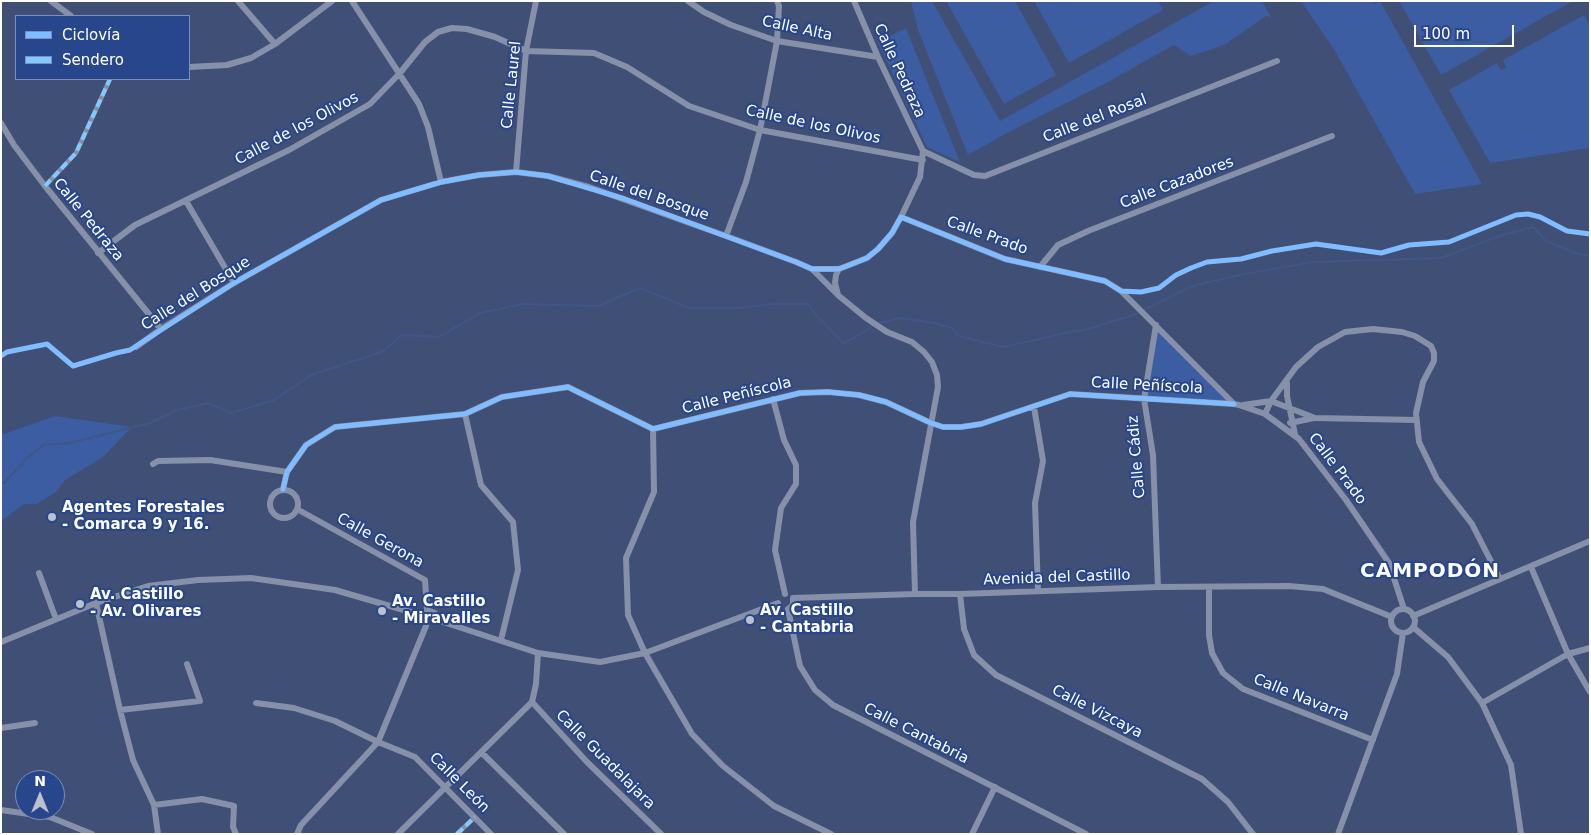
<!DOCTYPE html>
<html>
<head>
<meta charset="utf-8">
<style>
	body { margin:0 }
	#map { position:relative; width:1591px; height:835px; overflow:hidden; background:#3f4f76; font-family:"DejaVu Sans",sans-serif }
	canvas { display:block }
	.frame { position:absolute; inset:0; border:2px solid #fff; pointer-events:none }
	.legend { position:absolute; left:15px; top:15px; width:175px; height:65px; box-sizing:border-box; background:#28468c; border:1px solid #7e90ba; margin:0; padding:6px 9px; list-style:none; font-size:15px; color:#fff }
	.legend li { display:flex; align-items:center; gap:10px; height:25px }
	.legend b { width:25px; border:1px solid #7e90ba }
	.north { position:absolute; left:15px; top:770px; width:50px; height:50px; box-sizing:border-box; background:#28468c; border:1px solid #7e90ba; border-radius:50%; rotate:0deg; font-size:14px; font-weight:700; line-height:20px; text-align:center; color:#fff }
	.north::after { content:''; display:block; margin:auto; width:18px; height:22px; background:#bcc1cf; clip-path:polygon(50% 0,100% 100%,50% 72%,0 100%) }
	.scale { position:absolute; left:1414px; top:25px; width:100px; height:22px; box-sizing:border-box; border:2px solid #fff; border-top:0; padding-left:6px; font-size:15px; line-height:18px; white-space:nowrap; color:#fff; -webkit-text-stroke:4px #28468c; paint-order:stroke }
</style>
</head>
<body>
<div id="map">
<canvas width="1591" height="835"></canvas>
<div class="frame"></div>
<ul class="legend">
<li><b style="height:6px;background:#80bcff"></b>Ciclovía</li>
<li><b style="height:6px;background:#80caff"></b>Sendero</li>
</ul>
<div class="north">N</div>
<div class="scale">100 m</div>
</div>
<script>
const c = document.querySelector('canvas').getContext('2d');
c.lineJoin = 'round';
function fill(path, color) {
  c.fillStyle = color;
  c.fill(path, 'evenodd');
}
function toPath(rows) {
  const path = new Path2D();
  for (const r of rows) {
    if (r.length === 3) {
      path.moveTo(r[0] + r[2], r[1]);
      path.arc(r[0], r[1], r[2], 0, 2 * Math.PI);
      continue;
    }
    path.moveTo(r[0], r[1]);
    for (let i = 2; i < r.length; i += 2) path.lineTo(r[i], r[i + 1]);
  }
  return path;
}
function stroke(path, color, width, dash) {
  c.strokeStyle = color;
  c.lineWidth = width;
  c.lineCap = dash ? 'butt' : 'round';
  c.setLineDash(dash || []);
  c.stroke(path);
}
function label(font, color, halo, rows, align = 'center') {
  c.font = font + ' "DejaVu Sans",sans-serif';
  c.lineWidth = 4;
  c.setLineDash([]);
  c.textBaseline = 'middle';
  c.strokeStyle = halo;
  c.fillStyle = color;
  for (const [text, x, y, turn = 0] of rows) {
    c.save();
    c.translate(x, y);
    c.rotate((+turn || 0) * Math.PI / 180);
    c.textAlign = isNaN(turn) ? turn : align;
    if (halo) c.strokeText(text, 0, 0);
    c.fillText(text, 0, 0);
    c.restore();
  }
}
fill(toPath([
	[911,1,932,1,1000,121,1214,1,1262,1,1271,17,1266,16,1224,45,1191,56,1174,45,1108,82,1007,133,968,155,918,30],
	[946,1,1015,1,1056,75,1004,104],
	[1034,1,1158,1,1163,10,1069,63],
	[1301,1,1372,1,1374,4,1380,1,1482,184,1415,194,1335,51],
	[1399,1,1573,1,1441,75],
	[1584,15,1590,25,1590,148,1490,163,1449,90,1497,63,1501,70,1506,68,1503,60],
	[906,28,919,61,960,162,927,147,878,42],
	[1156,325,1234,404,1144,399],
	[55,416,132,427,103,457,65,480,56,492,37,504,24,504,1,521,1,435]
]), '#3c5da2');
stroke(toPath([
	[1144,310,1192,286,1239,275,1313,262,1441,258,1502,235,1533,227,1546,241,1578,254,1590,256],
	[879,323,900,318,934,323,952,328,959,336,1003,347,1061,334,1088,329,1140,313],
	[1,483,4,483,26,459,43,445,69,443,150,423,177,410,208,403,231,413,272,401,311,375,382,352,402,335,439,337,480,313,523,304,598,306,640,288,689,308,735,308,775,304,808,304,814,313,843,343,854,338,874,325]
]), '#415688', 2);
stroke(toPath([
	[45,186,76,153,110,79],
	[457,834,475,817]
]), '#8690a9', 4.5);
stroke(toPath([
	[51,1,71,16],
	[238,1,275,44],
	[352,1,419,104,428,127,441,182],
	[688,1,704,12,731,25,777,41,878,57],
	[189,67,227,65,251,58,275,44,332,1],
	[1,123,14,145,45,186,161,329],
	[923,151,974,175,985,176,1277,61],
	[516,172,526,51,536,1],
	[186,201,234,283],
	[901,217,1005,259,1105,281,1121,291,1234,404,1239,405,1265,414,1299,439,1346,500,1389,563,1404,609],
	[726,236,746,182,760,130,777,41,779,6,777,1],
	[98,253,135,225,289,150,370,104,400,73,425,42,438,32,452,28,467,29,495,37,526,51,594,53,627,67,689,106,760,130,923,160],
	[1040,267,1058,245,1088,231,1332,136],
	[812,269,839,296,866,318,887,332,912,342,924,352,932,362,937,375,938,387,913,522,915,594],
	[838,295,835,283,836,275,839,269],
	[1156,325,1144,399,1153,455,1158,587],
	[136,347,161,329,234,283,381,200,441,182,479,175,516,172,548,176,589,187,726,236,796,262,812,269,839,269,867,258,878,249,892,233,901,217,920,177,923,151,878,57,854,1],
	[1287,383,1287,396,1295,434],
	[773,399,784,440,796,465,796,484,781,508,775,550,785,594],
	[1243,405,1271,401,1315,418,1416,420],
	[1034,407,1043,461,1035,503,1038,591],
	[465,414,481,485,513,522,518,570,501,640],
	[1265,414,1271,401,1296,367,1318,347,1345,332,1373,329,1402,332,1415,336,1431,346,1434,353,1434,361,1423,382,1416,413,1419,442,1437,479,1472,524,1500,579],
	[1290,423,1314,418],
	[653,429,654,492,626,558,628,615,645,653,692,734,723,766,774,806,831,834],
	[153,464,158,461,210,460,287,472],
	[283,489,287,472,306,445,335,427,465,414,502,397,568,387,653,429,800,393,828,392,859,395,886,402,931,423,943,427,961,427,981,424,1070,394,1234,404],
	[284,504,14],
	[297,509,425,580,427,610],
	[1531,567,1568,654,1590,692],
	[39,573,56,619],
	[1209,587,1209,635,1212,653,1223,673,1243,689,1373,740],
	[960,594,964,629,974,655,996,675,1202,779,1228,802,1253,834],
	[793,598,915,594,960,594,1158,587,1289,586,1323,589,1392,617],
	[96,603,120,710,133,760,154,805,158,834],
	[788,609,800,666,815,690,833,705,1086,834],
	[788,609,793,605,793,598],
	[1403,621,12],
	[427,610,435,613,437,620],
	[1413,616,1590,541],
	[437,620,538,653,600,662,645,653,778,603],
	[1413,627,1448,657,1482,703,1511,765,1521,834],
	[1,642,96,603,148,586,198,580,251,578,335,590,421,615],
	[532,702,587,762,661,834],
	[256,703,294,708,335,721,378,742,415,757,491,834],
	[1482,703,1568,654,1590,648],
	[120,710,200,701,187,664],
	[1,728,35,723],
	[482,753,564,834],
	[154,805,202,799,234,806,233,827,236,834],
	[1,810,50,817,92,834],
	[297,834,301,825,378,742,426,626],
	[398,834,532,702,536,684,538,653],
	[972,834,995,787],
	[1338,834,1397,674,1403,633]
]), '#8690a9', 6);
stroke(toPath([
	[45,186,76,153,110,79],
	[457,834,475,817]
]), '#80caff', 4, [8, 4]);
stroke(toPath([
	[1,356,7,352,47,344,73,366,116,353,130,350,234,283,381,200,441,182,479,175,516,172,548,176,625,199,796,262,812,269,839,269,867,258,878,249,892,233,901,217,1005,259,1105,281,1121,291,1141,292,1159,288,1176,275,1191,268,1207,262,1241,259,1272,251,1316,244,1381,253,1409,245,1449,242,1516,215,1528,214,1540,217,1567,231,1590,234],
	[283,489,287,472,306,445,335,427,465,414,502,397,568,387,653,429,800,393,828,392,859,395,886,402,931,423,943,427,961,427,981,424,1070,394,1234,404]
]), '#80bcff', 5);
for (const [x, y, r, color] of [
	[52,517,5,"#bcc1cf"],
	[80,604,5,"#bcc1cf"],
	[382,611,5,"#bcc1cf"],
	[750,620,5,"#bcc1cf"]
]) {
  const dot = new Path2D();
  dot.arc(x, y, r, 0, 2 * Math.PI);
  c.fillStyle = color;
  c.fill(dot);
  stroke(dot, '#28468c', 2);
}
label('15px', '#fff', '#28468c', [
	["Calle Alta",797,29,12],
	["Calle Pedraza",899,71,65],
	["Calle Laurel",512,85,-84],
	["Calle del Rosal",1095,119,-21],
	["Calle de los Olivos",813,125,12],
	["Calle de los Olivos",297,129,-28],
	["Calle Cazadores",1177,183,-21],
	["Calle del Bosque",649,196,19],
	["Calle Pedraza",88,220,51],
	["Calle Prado",987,236,20],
	["Calle del Bosque",196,294,-32],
	["Calle Peñíscola",1147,386,3],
	["Calle Peñíscola",737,396,-14],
	["Calle Cádiz",1137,457,-95],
	["Calle Prado",1337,469,53],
	["Calle Gerona",380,541,29],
	["Avenida del Castillo",1057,578,-2],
	["Calle Navarra",1301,698,22],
	["Calle Vizcaya",1097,712,27],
	["Calle Cantabria",916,734,27],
	["Calle Guadalajara",605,760,45],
	["Calle León",459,783,45]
]);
label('bold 15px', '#fff', '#28468c', [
	["Agentes Forestales",62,508],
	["- Comarca 9 y 16.",62,525],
	["Av. Castillo",90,595],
	["- Av. Olivares",90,612],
	["Av. Castillo",392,602],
	["- Miravalles",392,619],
	["Av. Castillo",760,611],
	["- Cantabria",760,628]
], 'left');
c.letterSpacing = '1px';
label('bold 20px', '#fff', '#28468c', [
	["CAMPODÓN",1430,572]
]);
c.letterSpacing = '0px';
</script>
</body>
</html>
